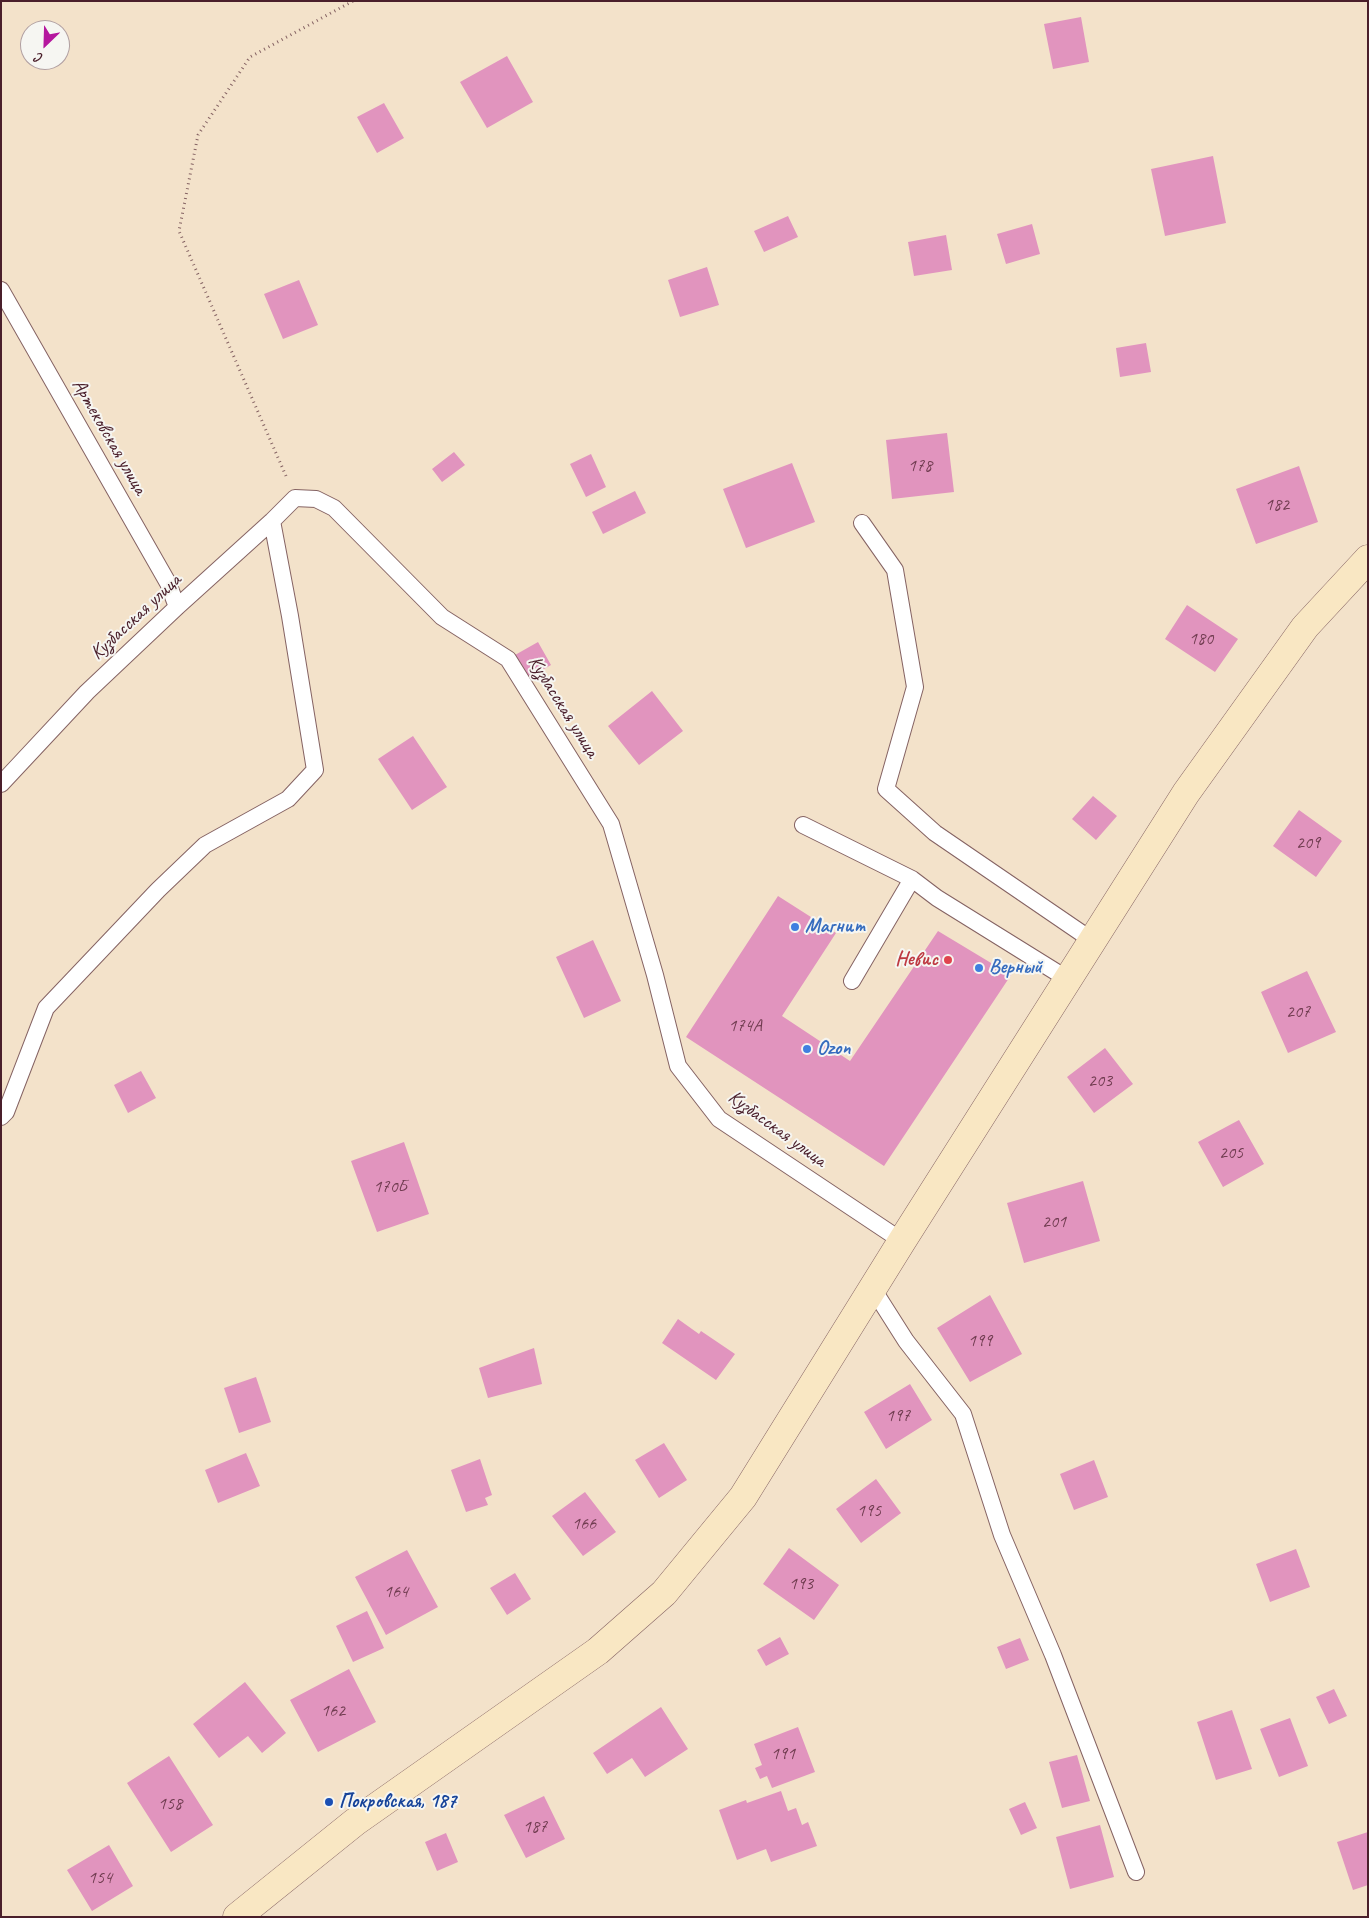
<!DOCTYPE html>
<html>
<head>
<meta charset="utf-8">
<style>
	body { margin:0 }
	#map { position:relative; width:1369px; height:1918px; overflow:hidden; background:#f3e2ca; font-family:Caveat,sans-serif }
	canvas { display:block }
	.frame { position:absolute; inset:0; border:2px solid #4a1f2b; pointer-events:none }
	.north { position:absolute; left:20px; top:20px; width:50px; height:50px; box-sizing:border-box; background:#f6f6f2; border:1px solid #b1a0a2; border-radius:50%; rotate:204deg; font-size:14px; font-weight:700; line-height:20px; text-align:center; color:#4a1f2b }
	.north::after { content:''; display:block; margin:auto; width:18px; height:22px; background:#b5179e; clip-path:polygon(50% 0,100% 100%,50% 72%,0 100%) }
</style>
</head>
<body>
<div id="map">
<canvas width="1369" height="1918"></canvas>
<div class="frame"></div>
<div class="north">С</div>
</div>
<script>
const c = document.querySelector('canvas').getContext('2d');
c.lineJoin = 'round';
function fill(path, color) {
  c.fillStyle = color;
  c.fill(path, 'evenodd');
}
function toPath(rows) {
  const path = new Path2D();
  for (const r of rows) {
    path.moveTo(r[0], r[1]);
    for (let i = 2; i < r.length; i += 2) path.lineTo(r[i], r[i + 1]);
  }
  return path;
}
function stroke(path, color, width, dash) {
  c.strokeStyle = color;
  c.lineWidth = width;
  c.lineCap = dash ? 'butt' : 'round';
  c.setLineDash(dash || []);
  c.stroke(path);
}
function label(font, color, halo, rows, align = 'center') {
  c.font = font + ' Caveat,sans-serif';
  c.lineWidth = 4;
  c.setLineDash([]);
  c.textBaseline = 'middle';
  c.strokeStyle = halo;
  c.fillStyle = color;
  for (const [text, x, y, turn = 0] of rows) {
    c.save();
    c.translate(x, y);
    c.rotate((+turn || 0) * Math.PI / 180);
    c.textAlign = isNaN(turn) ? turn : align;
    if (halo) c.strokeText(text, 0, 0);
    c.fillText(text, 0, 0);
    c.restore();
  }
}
fill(toPath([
	[1081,17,1089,62,1053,69,1044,24],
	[507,56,533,102,487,128,460,82],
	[384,103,404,138,377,153,357,117],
	[1213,156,1226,223,1165,236,1151,169],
	[788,216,798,237,764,252,754,231],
	[1032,224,1040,254,1006,264,997,234],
	[946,235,952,270,914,276,908,242],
	[707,267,719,305,680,317,668,280],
	[299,280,318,325,283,339,264,294],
	[1146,343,1151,372,1120,377,1116,348],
	[947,433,954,492,892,499,886,440],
	[454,452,465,465,442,482,432,469],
	[591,454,606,487,586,497,570,464],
	[792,463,815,522,746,548,723,489],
	[1299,466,1318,522,1256,544,1236,489],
	[635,491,646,513,603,534,592,512],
	[1187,605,1238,639,1215,672,1165,639],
	[538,642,551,665,528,678,515,655],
	[652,691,683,731,639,765,608,726],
	[413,736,447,787,412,810,378,759],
	[1093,796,1117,816,1096,840,1072,819],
	[1299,810,1342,841,1316,877,1273,846],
	[778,896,836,933,782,1016,850,1061,938,931,1011,975,884,1166,686,1037],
	[593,940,621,1001,584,1018,556,957],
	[1307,971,1336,1032,1288,1053,1261,992],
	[1105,1048,1133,1084,1094,1113,1067,1077],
	[141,1071,156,1098,128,1113,114,1085],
	[1239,1120,1264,1164,1223,1187,1198,1142],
	[404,1142,429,1214,377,1232,351,1161],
	[1083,1181,1100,1241,1024,1263,1007,1203],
	[990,1295,1022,1354,970,1382,937,1328],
	[678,1319,699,1334,701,1331,735,1354,716,1380,662,1343],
	[534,1348,542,1384,488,1398,479,1368],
	[256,1377,271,1422,239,1433,224,1388],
	[910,1384,932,1420,886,1449,864,1412],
	[664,1443,687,1480,659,1498,635,1460],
	[246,1453,260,1486,218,1503,205,1470],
	[480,1459,492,1495,485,1498,488,1505,466,1512,451,1470],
	[1094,1460,1108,1497,1074,1510,1060,1474],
	[876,1479,901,1513,861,1543,836,1509],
	[585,1492,616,1532,583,1556,552,1516],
	[789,1548,839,1585,814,1620,763,1584],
	[1296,1549,1310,1587,1270,1602,1256,1564],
	[407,1550,438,1607,386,1635,355,1577],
	[515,1573,531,1599,507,1615,490,1588],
	[367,1611,384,1648,353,1662,336,1626],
	[780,1637,789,1654,766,1666,757,1650],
	[1020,1638,1029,1660,1006,1669,997,1647],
	[349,1669,376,1722,318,1752,290,1700],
	[245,1682,286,1733,262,1753,248,1736,219,1758,193,1724],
	[1334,1689,1347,1716,1329,1724,1316,1697],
	[661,1707,688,1749,645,1777,632,1758,607,1774,593,1753],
	[1232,1710,1252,1769,1216,1780,1197,1722],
	[1290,1718,1308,1766,1279,1777,1260,1729],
	[798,1727,815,1772,772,1788,767,1776,760,1779,755,1768,762,1765,754,1744],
	[1077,1755,1090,1801,1062,1808,1049,1762],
	[169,1756,213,1825,171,1852,127,1783],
	[781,1791,788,1811,796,1808,802,1825,808,1822,817,1846,771,1862,766,1849,737,1860,719,1810,746,1800,747,1803],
	[544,1796,565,1839,526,1858,504,1815],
	[1025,1802,1037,1828,1021,1835,1009,1809],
	[1100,1825,1114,1877,1070,1889,1056,1837],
	[1368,1832,1368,1885,1353,1890,1337,1842],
	[446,1833,458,1862,437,1871,425,1842],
	[109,1845,133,1886,92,1911,67,1870]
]), '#e194be');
const service = toPath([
	[1,290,168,583,177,607],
	[862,523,895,570,915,687,886,789,935,833,1093,941],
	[1,784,87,692,177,607,272,521,295,498,316,499,334,508,442,617,508,659,611,824,655,975,678,1066,719,1119,902,1241],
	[803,825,912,879,937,898,1069,980],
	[852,981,912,879],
	[1,1117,6,1112,46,1008,158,890,205,845,288,799,315,770,290,616,272,521],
	[873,1289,906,1341,963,1414,1002,1535,1053,1655,1136,1872]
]);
const secondary = toPath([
	[237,1917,355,1822,598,1651,664,1593,743,1497,902,1241,1186,793,1305,627,1368,559]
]);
stroke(service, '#856363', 18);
stroke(secondary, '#856363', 29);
stroke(toPath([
	[286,476,179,231,198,135,250,57,353,1]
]), '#856363', 3, [1, 4]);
stroke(service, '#fff', 16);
stroke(secondary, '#f9e7c3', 28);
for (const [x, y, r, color] of [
	[795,927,5,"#3f7fe0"],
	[948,960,5,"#e0444e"],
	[979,968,5,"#3f7fe0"],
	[807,1049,5,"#3f7fe0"],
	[329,1802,5,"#1a4fb4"]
]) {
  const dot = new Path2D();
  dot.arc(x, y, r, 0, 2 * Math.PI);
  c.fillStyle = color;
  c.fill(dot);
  stroke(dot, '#f6f6f2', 2);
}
label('18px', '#703c50', null, [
	["178",920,466],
	["182",1277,505],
	["180",1201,639],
	["209",1308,843],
	["207",1298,1012],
	["174А",745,1026],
	["203",1100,1081],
	["205",1231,1153],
	["170Б",390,1187],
	["201",1054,1222],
	["199",980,1341],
	["197",898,1416],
	["195",869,1511],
	["166",584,1524],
	["193",801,1584],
	["164",396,1592],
	["162",333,1711],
	["191",783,1754],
	["158",170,1804],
	["187",535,1827],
	["154",100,1878]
]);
label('20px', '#4a1f2b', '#f6f6f2', [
	["Артековская улица",109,437,60],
	["Кузбасская улица",136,617,-43],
	["Кузбасская улица",563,707,58],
	["Кузбасская улица",777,1129,36]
]);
label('bold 20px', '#366cbe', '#f6f6f2', [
	["Магнит",805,927],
	["Верный",989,968],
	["Ozon",817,1049]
], 'left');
label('bold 20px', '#be3a42', '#f6f6f2', [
	["Невис",938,960]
], 'right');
label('bold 20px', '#164399', '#f6f6f2', [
	["Покровская, 187",339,1802]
], 'left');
</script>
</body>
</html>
